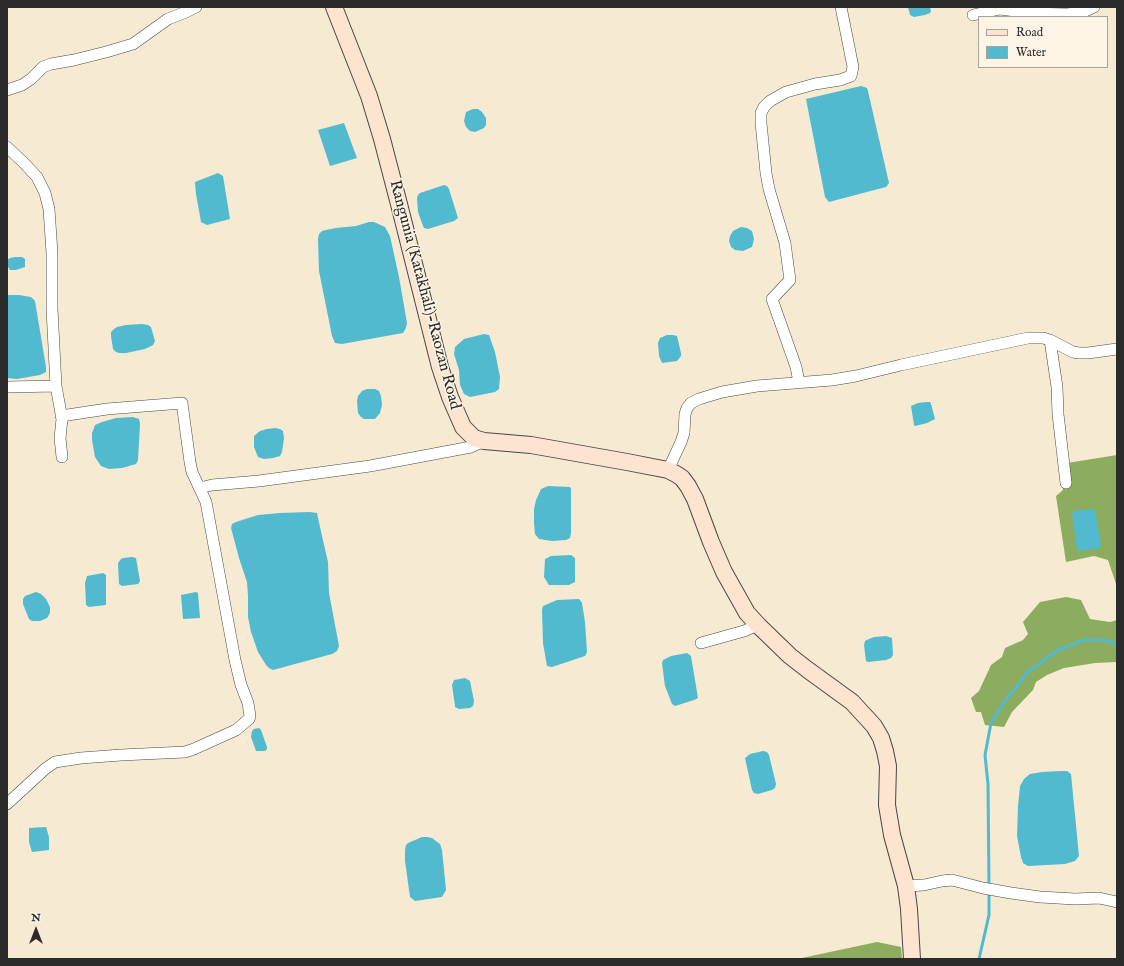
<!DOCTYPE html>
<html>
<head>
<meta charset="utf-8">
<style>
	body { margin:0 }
	#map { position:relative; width:1124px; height:966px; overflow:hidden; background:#f6ead2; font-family:"IM FELL English",serif }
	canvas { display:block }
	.frame { position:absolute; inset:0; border:8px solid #2b2b2b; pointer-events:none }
	.legend { position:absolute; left:978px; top:16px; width:130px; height:52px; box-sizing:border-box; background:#fcf5e5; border:1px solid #a8a49b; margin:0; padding:5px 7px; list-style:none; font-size:12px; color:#2b2b2b }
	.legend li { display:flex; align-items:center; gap:8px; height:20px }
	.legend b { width:20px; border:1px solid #a8a49b }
	.north { position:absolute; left:16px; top:910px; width:40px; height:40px; -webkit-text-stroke:3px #fcf5e5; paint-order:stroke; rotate:0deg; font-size:11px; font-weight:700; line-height:16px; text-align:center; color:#2b2b2b }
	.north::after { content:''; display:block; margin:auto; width:14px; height:18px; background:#2b2b2b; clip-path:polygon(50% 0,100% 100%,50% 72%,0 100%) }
</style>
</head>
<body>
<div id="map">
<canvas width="1124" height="966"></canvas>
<div class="frame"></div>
<ul class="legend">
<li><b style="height:5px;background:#fde4d1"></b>Road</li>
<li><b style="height:11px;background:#51bacf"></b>Water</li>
</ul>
<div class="north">N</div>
</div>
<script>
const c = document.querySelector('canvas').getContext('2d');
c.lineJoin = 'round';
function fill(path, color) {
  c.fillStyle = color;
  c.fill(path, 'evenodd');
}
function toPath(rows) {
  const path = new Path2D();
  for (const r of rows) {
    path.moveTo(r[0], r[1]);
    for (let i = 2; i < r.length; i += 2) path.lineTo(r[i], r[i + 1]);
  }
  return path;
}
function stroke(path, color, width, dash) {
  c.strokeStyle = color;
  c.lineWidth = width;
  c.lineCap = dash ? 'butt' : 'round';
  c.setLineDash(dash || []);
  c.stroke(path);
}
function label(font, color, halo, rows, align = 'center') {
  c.font = font + ' "IM FELL English",serif';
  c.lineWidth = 3;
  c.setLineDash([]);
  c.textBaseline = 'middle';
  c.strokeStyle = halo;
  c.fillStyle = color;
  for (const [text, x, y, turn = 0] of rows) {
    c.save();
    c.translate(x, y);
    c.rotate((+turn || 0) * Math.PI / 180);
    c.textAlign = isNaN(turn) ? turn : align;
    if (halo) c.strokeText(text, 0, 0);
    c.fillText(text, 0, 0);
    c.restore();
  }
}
fill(toPath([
	[1117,455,1117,587,1108,560,1094,556,1066,562,1056,496,1063,490,1061,464],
	[1066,597,1081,600,1090,619,1110,622,1117,620,1117,662,1095,663,1064,668,1047,675,1036,682,1033,690,1012,712,1004,727,985,725,981,712,976,712,971,698,979,691,991,665,1002,657,1005,648,1023,640,1028,634,1023,622,1040,602],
	[877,942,901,947,902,959,797,959]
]), '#8cac60');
fill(toPath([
	[908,7,930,7,931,11,930,13,925,15,914,17,910,15],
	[861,86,867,88,868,91,889,183,886,187,882,188,829,202,825,197,806,99],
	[473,109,478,109,482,112,486,118,486,125,484,128,475,132,470,131,466,127,464,121,466,112],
	[344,123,357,158,330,166,318,130],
	[218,173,223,176,230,219,207,225,201,222,196,194,195,182],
	[444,185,447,186,449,189,458,218,454,221,428,229,424,228,423,226,418,212,417,198,418,195,420,193],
	[369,222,374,222,385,227,390,236,399,277,407,323,406,328,403,333,342,344,335,343,332,336,319,271,318,239,319,234,322,231,326,230,336,228,356,226],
	[741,227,747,228,752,231,754,239,752,247,743,251,735,250,731,247,729,241,730,236,733,231],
	[15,257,22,257,25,259,25,267,16,270,10,270,8,267,7,260,10,258],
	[7,295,19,295,31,297,35,301,46,367,46,372,40,375,17,379,7,378],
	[142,324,148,325,151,327,155,341,153,345,145,349,126,353,119,353,116,352,113,349,111,336,111,332,114,329,117,327,126,325],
	[484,334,489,335,495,352,500,377,499,389,495,392,470,397,464,394,460,385,459,370,454,354,455,347,464,339],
	[667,335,673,335,677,336,681,353,681,356,677,361,662,363,659,356,658,343,660,338],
	[367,389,375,389,379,391,381,396,382,405,380,413,375,419,364,419,361,417,358,413,357,401,358,396,362,391],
	[927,402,930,402,931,404,935,419,927,423,915,426,914,425,911,406,918,403],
	[133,417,139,419,140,424,138,460,136,464,122,468,109,469,101,466,95,457,92,440,92,433,94,428,95,425,102,422,116,418],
	[275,428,280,429,283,431,284,438,282,452,280,456,273,458,264,459,258,457,254,447,254,436,260,431,267,429],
	[548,486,570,487,571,489,571,533,570,538,566,540,552,541,539,539,535,534,534,523,534,509,536,500,541,489],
	[1093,509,1095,510,1101,545,1099,548,1079,551,1077,549,1072,513,1074,511],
	[310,512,317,513,322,536,328,562,329,593,339,646,337,651,332,654,273,670,269,668,266,665,258,652,251,632,248,617,248,596,247,582,239,558,231,528,232,524,236,522,258,515,280,513],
	[571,555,575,558,575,582,569,585,549,585,544,577,545,559,551,556],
	[132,557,136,558,140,581,138,584,122,586,119,584,118,563,121,559,123,558],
	[103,573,106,575,106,605,89,607,86,605,85,583,87,576],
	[36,592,41,594,46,599,50,607,50,613,47,618,40,621,32,621,29,619,23,604,23,599,25,596],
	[196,592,198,593,200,618,183,619,181,595],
	[579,599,582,603,585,622,587,652,585,656,552,667,547,666,543,643,542,610,543,606,557,600],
	[886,636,892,638,893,655,891,658,886,660,868,662,866,661,864,645,865,641,869,639,874,637],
	[687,653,691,656,698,698,694,700,675,706,672,704,665,686,662,663,663,660,671,656],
	[465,678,470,681,474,701,473,706,470,708,459,709,455,707,455,706,452,685,454,680],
	[259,728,261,730,267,747,267,749,265,751,256,751,251,737,252,731,254,729],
	[763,751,767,752,769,755,776,784,775,788,772,790,758,794,754,793,752,790,745,758,750,754],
	[1061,771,1067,771,1071,774,1079,856,1075,861,1065,864,1028,866,1023,863,1021,857,1017,836,1018,806,1020,786,1024,779,1030,774,1042,772],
	[46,827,49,837,49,850,32,852,29,842,29,828],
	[422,837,427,837,432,838,440,844,442,850,446,890,442,897,415,901,410,897,405,861,405,850,406,845,408,843]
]), '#51bacf');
stroke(toPath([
	[989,887,988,784,985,755,991,723,1004,702,1029,671,1058,650,1084,640,1104,640,1117,644],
	[979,959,989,915,989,892]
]), '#51bacf', 3);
const minor = toPath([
	[973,15,1000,9,1032,13,1067,14,1083,12,1094,7],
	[7,90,22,85,31,79,43,67,51,64,74,60,106,52,133,44,168,19,186,12,196,7],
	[7,147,24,163,37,177,45,193,49,209,52,253,52,309,56,386,62,419,60,438,62,457],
	[1050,340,1057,387,1058,414,1066,483],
	[797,382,798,377,796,367,772,299,790,280,785,243,769,189,766,173,761,123,761,113,764,107,770,101,786,92,815,84,840,80,851,76,853,67,841,7],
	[7,387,56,386],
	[668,470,681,442,684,433,685,414,687,408,691,403,699,399,722,392,757,386,832,380,856,376,901,365,1028,338,1043,338,1050,340,1073,352,1079,353,1088,353,1117,349],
	[200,488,212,485,259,481,370,466,471,447,484,441],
	[701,643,744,631,758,625],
	[7,804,45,769,55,762,81,758,121,755,185,752,194,749,236,730,249,719,250,716,248,703,241,685,235,660,206,502,192,472,190,462,182,403,107,409,61,416],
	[906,886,924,885,942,881,952,880,983,888,1011,893,1040,897,1075,899,1099,898,1117,902]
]);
const secondary = toPath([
	[334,7,369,96,382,139,400,208,440,367,450,397,463,427,474,438,484,441,531,445,627,462,668,470,676,474,682,478,688,486,695,499,711,542,724,572,747,613,759,626,790,656,808,670,852,702,874,726,881,738,885,751,888,766,887,805,892,835,906,886,909,909,912,959]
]);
stroke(minor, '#494844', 12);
stroke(secondary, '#494844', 18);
stroke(minor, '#fff', 11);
stroke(secondary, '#fde4d1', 16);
label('16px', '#2b2b2b', '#fcf5e5', [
	["Rangunia (Katakhali)-Raozan Road",424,295,75]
]);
</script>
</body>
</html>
